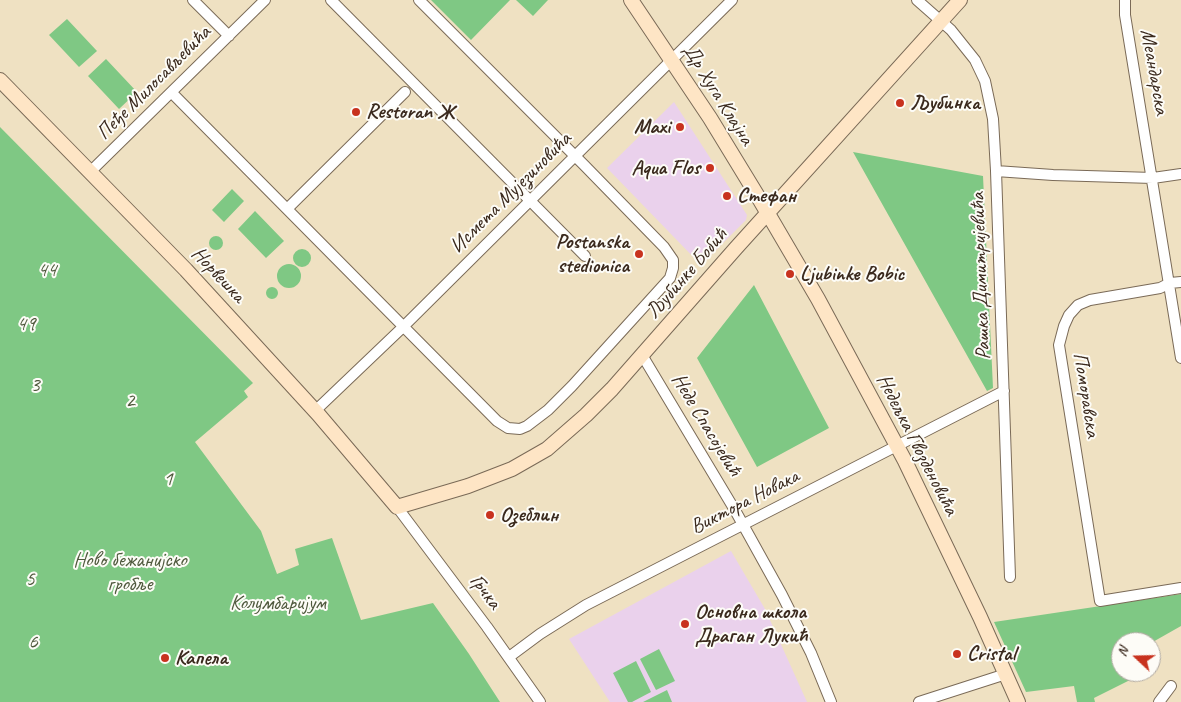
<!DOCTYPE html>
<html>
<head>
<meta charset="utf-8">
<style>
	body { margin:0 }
	#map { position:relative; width:1181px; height:702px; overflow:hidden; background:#efe1c2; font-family:Caveat,sans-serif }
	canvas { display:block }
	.north { position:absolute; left:1111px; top:632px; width:50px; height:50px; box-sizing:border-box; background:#fdfcf7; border:1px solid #afa8a0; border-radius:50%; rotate:291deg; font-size:14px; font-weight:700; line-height:20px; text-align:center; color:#3b2a1e }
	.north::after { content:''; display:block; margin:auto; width:18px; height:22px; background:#c8321e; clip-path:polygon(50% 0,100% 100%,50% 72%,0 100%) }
</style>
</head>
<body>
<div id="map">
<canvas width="1181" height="702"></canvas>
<div class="north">N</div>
</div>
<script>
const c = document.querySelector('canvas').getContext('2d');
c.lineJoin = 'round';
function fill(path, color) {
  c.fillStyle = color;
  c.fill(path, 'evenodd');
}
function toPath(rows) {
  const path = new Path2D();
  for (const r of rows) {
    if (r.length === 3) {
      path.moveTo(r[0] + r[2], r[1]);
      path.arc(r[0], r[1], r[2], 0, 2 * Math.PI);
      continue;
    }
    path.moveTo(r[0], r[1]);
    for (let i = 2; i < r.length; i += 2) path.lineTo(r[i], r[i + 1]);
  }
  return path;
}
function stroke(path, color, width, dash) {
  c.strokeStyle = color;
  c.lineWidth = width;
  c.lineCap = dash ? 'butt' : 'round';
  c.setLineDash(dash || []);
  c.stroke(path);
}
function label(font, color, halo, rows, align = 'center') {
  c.font = font + ' Caveat,sans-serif';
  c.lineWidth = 4;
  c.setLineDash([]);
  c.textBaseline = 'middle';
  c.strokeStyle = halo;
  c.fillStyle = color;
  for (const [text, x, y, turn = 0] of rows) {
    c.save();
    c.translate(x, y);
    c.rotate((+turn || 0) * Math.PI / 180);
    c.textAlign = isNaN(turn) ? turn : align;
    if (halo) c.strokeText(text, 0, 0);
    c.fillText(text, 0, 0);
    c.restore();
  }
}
fill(toPath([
	[674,102,747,215,746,220,701,265,607,168],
	[731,551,765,609,807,702,610,702,569,639]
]), '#ead1ec');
fill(toPath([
	[431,0,510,0,471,40],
	[516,0,548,0,533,16],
	[67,19,97,51,79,67,49,35],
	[106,59,137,92,119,109,88,76],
	[0,127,253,383,244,391,248,397,195,442,261,531,277,574,299,565,295,549,332,538,361,620,433,603,469,654,500,702,0,702],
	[853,152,983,176,993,388,987,391],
	[232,189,244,201,224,222,212,210],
	[255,211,284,241,266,258,238,229],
	[216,243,7],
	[302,258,9],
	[289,276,12],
	[754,285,829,428,757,467,697,358],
	[272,293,6],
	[1181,594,1181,626,1151,643,1121,642,1121,672,1146,672,1094,698,1095,702,1077,702,1074,686,1026,692,994,622],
	[659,649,675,681,656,690,640,659],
	[636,661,651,692,632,702,628,702,613,673],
	[667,690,672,702,643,702]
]), '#7fc884');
const street = toPath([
	[193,0,229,36],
	[331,0,585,256],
	[917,0,951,30,975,60,985,81,993,119,996,171,1010,577],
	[1125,0,1125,15,1181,358],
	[172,93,497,421,508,428,520,429,527,426,548,410,572,386,670,278,673,268,673,260,664,247,584,165,419,0],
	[91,171,265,0],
	[996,171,1053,175,1153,178,1181,174],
	[287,209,405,92],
	[1181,282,1170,283,1160,288,1090,300,1078,305,1069,315,1064,326,1059,345,1100,601,1181,588],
	[642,355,736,512,782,595,811,653,831,702],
	[315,411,403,327,732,0],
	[397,507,487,627,540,702],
	[509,657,540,634,586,605,1004,391],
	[919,702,1006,674],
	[1159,702,1171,686]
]);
const secondary = toPath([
	[631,0,710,118,760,200,818,299,905,461,980,617,1018,702],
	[0,80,186,270,318,414,397,507,468,486,512,469,547,449,586,415,612,389,736,248,960,0]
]);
stroke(street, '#7a6a57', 12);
stroke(secondary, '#7a6a57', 16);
stroke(street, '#fff', 10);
stroke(secondary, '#fee5c5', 14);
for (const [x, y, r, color] of [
	[900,103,5,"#c8321e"],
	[356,112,5,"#c8321e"],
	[680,127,5,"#c8321e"],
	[710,168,5,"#c8321e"],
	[727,196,5,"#c8321e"],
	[639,254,5,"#c8321e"],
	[790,274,5,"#c8321e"],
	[490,515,5,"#c8321e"],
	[685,624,5,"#c8321e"],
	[957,654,5,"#c8321e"],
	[165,658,5,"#c8321e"]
]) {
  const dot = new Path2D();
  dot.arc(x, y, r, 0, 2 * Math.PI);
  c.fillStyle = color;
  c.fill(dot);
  stroke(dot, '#fdfcf7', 2);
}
label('21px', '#3b2a1e', '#fdfcf7', [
	["Меандарска",1154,72,80],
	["Пеђе Милосављевића",154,83,-45],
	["Др Хуга Клајна",718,95,58],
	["Исмета Мујезиновића",511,193,-45],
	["Љубинке Бобић",687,274,-49],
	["Норвешка",218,275,47],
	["Рашка Димитријевића",981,276,-92],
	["Поморавска",1086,395,81],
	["Неде Спасојевић",706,425,59],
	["Недељка Гвозденовића",917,445,63],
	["Виктора Новака",745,502,-27],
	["Грчка",485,592,53]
]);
label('bold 21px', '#3b2a1e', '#fdfcf7', [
	["Љубинка",910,103],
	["Restoran Ж",366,112],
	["Maxi",670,127,"right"],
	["Aqua Flos",700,168,"right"],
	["Стефан",737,196],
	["Postanska",629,242,"right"],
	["stedionica",629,266,"right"],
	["Ljubinke Bobic",800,274],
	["Озеблин",500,515],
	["Основна школа",695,612],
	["Драган Лукић",695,636],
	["Cristal",967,654],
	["Капела",175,658]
], 'left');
label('21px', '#4f593d', '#fdfcf7', [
	["44",47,270],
	["49",26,324],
	["3",35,385],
	["2",130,401],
	["1",168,479],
	["Ново бежанијско",130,560],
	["гробље",130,584],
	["5",30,579],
	["Колумбаријум",278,603],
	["6",33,642]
]);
</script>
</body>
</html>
